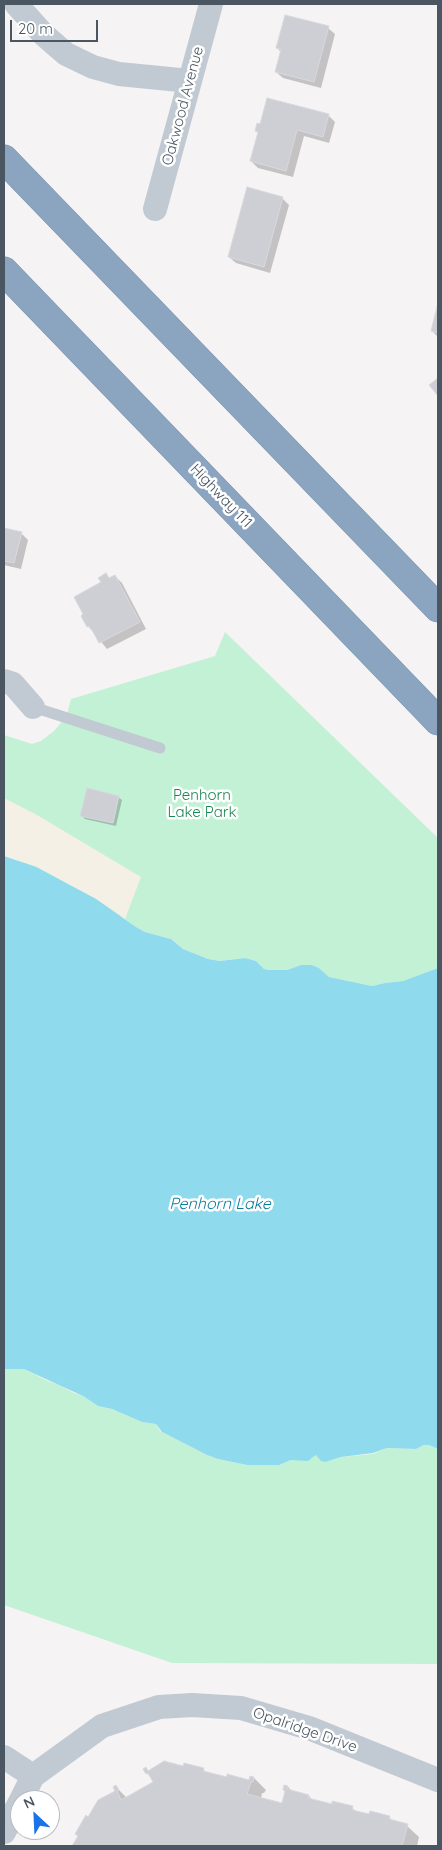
<!DOCTYPE html>
<html>
<head>
<meta charset="utf-8">
<style>
	body { margin:0 }
	#map { position:relative; width:442px; height:1850px; overflow:hidden; background:#f5f3f3; font-family:Quicksand,sans-serif }
	canvas { display:block }
	.frame { position:absolute; inset:0; border:5px solid #4a5661; pointer-events:none }
	.north { position:absolute; left:10px; top:1790px; width:50px; height:50px; box-sizing:border-box; background:#fff; border:1px solid #b7bbc0; border-radius:50%; rotate:335deg; font-size:14px; font-weight:700; line-height:20px; text-align:center; color:#4a5661 }
	.north::after { content:''; display:block; margin:auto; width:18px; height:22px; background:#1a73e8; clip-path:polygon(50% 0,100% 100%,50% 72%,0 100%) }
	.scale { position:absolute; left:10px; top:20px; width:88px; height:22px; box-sizing:border-box; border:2px solid #4a5661; border-top:0; padding-left:6px; font-size:15px; line-height:18px; white-space:nowrap; color:#4a5661; -webkit-text-stroke:4px #fff; paint-order:stroke }
</style>
</head>
<body>
<div id="map">
<canvas width="442" height="1850"></canvas>
<div class="frame"></div>
<div class="north">N</div>
<div class="scale">20 m</div>
</div>
<script>
const c = document.querySelector('canvas').getContext('2d');
c.lineJoin = 'round';
function fill(path, color) {
  c.fillStyle = color;
  c.fill(path, 'evenodd');
}
function toPath(rows) {
  const path = new Path2D();
  for (const r of rows) {
    path.moveTo(r[0], r[1]);
    for (let i = 2; i < r.length; i += 2) path.lineTo(r[i], r[i + 1]);
  }
  return path;
}
function stroke(path, color, width, dash) {
  c.strokeStyle = color;
  c.lineWidth = width;
  c.lineCap = dash ? 'butt' : 'round';
  c.setLineDash(dash || []);
  c.stroke(path);
}
function label(font, color, halo, rows, align = 'center') {
  c.font = font + ' Quicksand,sans-serif';
  c.lineWidth = 5;
  c.setLineDash([]);
  c.textBaseline = 'middle';
  c.strokeStyle = halo;
  c.fillStyle = color;
  for (const [text, x, y, turn = 0] of rows) {
    c.save();
    c.translate(x, y);
    c.rotate((+turn || 0) * Math.PI / 180);
    c.textAlign = isNaN(turn) ? turn : align;
    if (halo) c.strokeText(text, 0, 0);
    c.fillText(text, 0, 0);
    c.restore();
  }
}
fill(toPath([
	[225,632,438,838,438,968,403,981,385,983,372,986,329,977,319,968,312,965,301,965,287,970,270,970,264,969,256,961,245,958,220,961,208,959,183,949,171,939,145,932,136,927,125,919,11,857,4,856,4,735,32,744,41,741,54,731,60,724,67,714,71,699,215,656],
	[13,1368,24,1369,48,1381,59,1385,74,1393,83,1396,98,1406,112,1409,142,1422,156,1424,160,1431,207,1455,218,1459,247,1465,279,1465,291,1460,311,1459,316,1455,331,1460,341,1457,373,1454,387,1448,416,1449,424,1445,429,1445,438,1449,438,1664,172,1663,4,1605,4,1369]
]), '#c3f1d5');
fill(toPath([
	[4,798,37,815,141,877,125,919,96,899,37,867,4,856]
]), '#f5f0e5');
fill(toPath([
	[4,856,36,867,96,899,136,927,145,932,171,939,183,949,208,959,220,961,245,958,256,961,264,969,270,970,287,970,301,965,312,965,319,968,329,977,372,986,385,983,403,981,438,968,438,1449,429,1445,424,1445,416,1449,387,1448,373,1453,341,1457,325,1462,321,1461,316,1455,308,1461,291,1460,279,1465,247,1465,218,1459,207,1455,162,1432,156,1424,142,1422,112,1409,98,1406,83,1396,24,1369,4,1369]
]), '#90daee');
fill(toPath([
	[328,28,335,34,321,88,283,78,276,72,281,52,277,48],
	[328,115,335,122,329,143,304,136,293,177,258,168,251,161,259,133,256,131],
	[282,198,289,205,270,273,236,263,229,257],
	[438,308,438,337,432,331],
	[4,529,21,533,28,540,21,569,4,565],
	[106,575,110,579,115,576,122,583,146,629,107,649,88,626],
	[118,797,122,800,116,826,85,819,82,816],
	[184,1767,203,1769,208,1774,250,1781,254,1778,266,1790,264,1793,262,1793,261,1799,283,1805,286,1792,284,1790,288,1787,293,1792,309,1796,313,1801,352,1808,357,1812,389,1817,394,1822,407,1826,419,1837,417,1846,73,1846,89,1819,116,1791,116,1787,127,1798,154,1782,147,1773,149,1772]
]), '#0003');
const building = toPath([
	[285,15,329,26,314,82,275,72,281,49,276,48,285,15],
	[267,98,329,114,323,137,297,130,286,171,250,161,258,132,255,131,257,123,260,124,267,98],
	[247,187,283,197,264,267,228,257,247,187],
	[438,303,438,333,431,331,438,303],
	[438,378,438,396,429,385,438,378],
	[4,528,22,532,14,563,4,561,4,528],
	[106,573,109,578,115,575,140,622,99,643,90,626,87,627,81,616,83,614,74,597,101,582,98,578,106,573],
	[87,788,119,796,113,823,80,816,87,788],
	[164,1761,183,1766,184,1763,204,1768,203,1771,227,1777,227,1774,249,1780,250,1776,254,1777,253,1782,251,1782,247,1794,282,1803,285,1791,283,1790,284,1785,288,1786,287,1789,309,1795,308,1798,332,1804,332,1801,353,1806,352,1810,369,1814,370,1811,390,1816,389,1819,408,1824,402,1846,72,1846,78,1836,75,1834,86,1815,88,1817,98,1800,115,1791,113,1787,116,1785,119,1790,117,1791,121,1800,153,1782,148,1773,146,1774,143,1769,146,1767,148,1771,164,1761]
]);
fill(building, '#cdcfd5');
stroke(building, '#d7d9de', 1);
const highway = toPath([
	[4,159,438,608],
	[4,271,438,721]
]);
stroke(highway, '#7690ad', 29);
stroke(toPath([
	[33,707,160,748]
]), '#c1cad2', 11);
stroke(toPath([
	[16,4,43,34,66,54,93,67,119,74,190,81],
	[155,209,211,4],
	[4,681,13,684,33,707],
	[4,1757,33,1776],
	[21,1800,33,1776,102,1726,159,1707,192,1705,241,1708,309,1728,438,1780],
	[4,1832,20,1802]
]), '#c1cad2', 24);
stroke(highway, '#8ba5c1', 28);
label('15px', '#4a5661', '#fff', [
	["Oakwood Avenue",183,106,-75],
	["Highway 111",221,496,46],
	["Opalridge Drive",305,1730,19]
]);
label('15px', '#17864f', '#fff', [
	["Penhorn",202,795],
	["Lake Park",202,812]
]);
label('italic 16px', '#0c7c9b', '#fff', [
	["Penhorn Lake",220,1204]
]);
</script>
</body>
</html>
